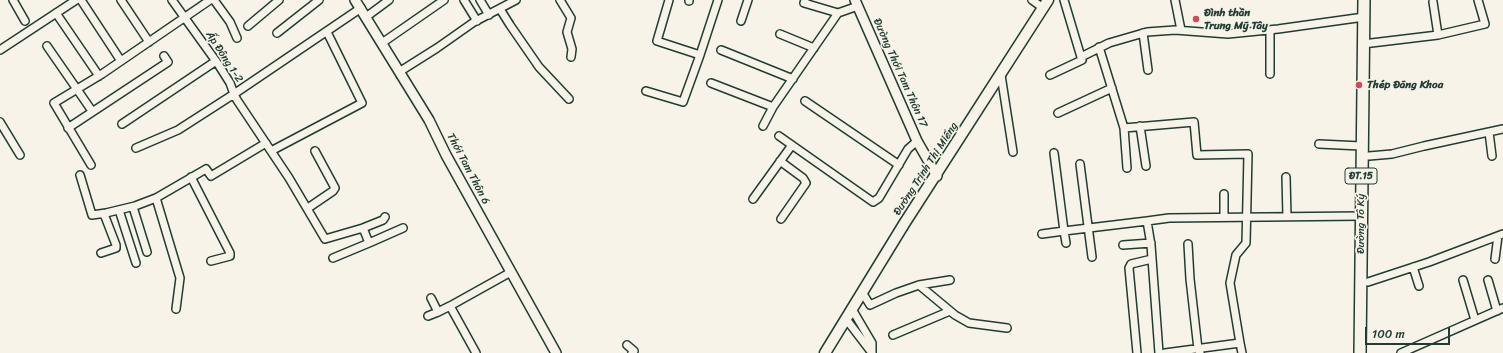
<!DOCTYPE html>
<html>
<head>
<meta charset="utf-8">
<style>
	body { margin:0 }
	#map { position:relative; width:1503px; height:353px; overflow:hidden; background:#f7f3e8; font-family:Sriracha,sans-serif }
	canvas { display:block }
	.scale { position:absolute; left:1365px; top:327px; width:85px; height:18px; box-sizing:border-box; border:2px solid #1f3d34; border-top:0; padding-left:5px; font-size:12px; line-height:14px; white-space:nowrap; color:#1f3d34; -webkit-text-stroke:3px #f7f3e8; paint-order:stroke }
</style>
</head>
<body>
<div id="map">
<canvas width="1503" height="353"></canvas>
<div class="scale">100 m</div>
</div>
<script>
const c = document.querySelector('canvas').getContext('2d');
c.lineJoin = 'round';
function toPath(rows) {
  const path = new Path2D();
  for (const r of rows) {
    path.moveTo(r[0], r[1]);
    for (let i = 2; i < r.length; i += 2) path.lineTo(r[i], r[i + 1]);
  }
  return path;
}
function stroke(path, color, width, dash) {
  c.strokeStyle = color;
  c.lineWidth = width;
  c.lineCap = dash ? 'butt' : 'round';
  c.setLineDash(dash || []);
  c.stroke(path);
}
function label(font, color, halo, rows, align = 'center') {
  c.font = font + ' Sriracha,sans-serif';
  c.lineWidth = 3.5;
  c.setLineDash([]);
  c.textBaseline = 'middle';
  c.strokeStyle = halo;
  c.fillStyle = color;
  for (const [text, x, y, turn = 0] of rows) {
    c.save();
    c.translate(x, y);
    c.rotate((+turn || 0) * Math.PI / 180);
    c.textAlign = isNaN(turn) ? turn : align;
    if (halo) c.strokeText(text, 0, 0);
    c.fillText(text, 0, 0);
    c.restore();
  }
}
const minor = toPath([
	[13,0,25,21],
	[81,0,121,61],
	[121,0,149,42],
	[214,0,230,22,237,38],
	[464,0,477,21],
	[480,0,489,15],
	[560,0,571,18,567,32,572,49,571,57],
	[669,0,657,41,700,55],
	[805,0,804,3,838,13],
	[1032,0,1043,8],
	[1064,0,1081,57,1109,43,1147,32,1175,30,1228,34,1278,29,1364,17],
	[1175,0,1181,30],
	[689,1,689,0],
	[1433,2,1438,35],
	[500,9,510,25,539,67,569,99],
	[56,13,99,76],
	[366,17,389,0],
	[741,21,748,0],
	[248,26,279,0],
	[1270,30,1270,74],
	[277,33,319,0],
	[1143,33,1148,70],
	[780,34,814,48],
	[382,43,444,0],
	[1363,44,1438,35,1485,24,1478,0],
	[47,46,92,111],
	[1099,47,1124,128,1194,122,1197,155,1248,154,1246,243,1236,255,1230,283,1240,343,1165,353],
	[0,50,76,0],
	[721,50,793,79],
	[399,72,437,48,474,22,516,0],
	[1001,75,1013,152],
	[1050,75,1082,60,1081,57],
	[711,83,773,107],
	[646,91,683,102,700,55,718,0],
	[805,101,899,165],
	[1058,113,1112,88],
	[0,122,20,155],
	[122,124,216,61],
	[763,126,773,107,838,13,858,6],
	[1140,126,1146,166],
	[68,128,168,62,164,56],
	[1124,128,1127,168],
	[1489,132,1492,156],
	[779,136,873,202,879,198,908,149,917,141],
	[1319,144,1361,146],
	[136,148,178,130,234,94,230,83,218,64,172,0],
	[271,151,362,103,327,32],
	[1054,153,1064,231,1147,221,1151,245,1159,353],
	[1369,156,1392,154,1424,146,1503,129],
	[780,161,803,178,806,183,781,219],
	[1080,164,1092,257],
	[91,165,54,103,102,74,210,0],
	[80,175,92,215,106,213,135,206,156,198,206,169,211,176,266,143],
	[191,177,230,253,230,256,211,261],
	[1286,177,1287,217],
	[156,198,180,278,176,309],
	[753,199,792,145],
	[133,207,147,252],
	[308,208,333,191,335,188,315,151],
	[119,210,136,263],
	[1224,217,1224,194],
	[1147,221,1169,218,1361,216],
	[363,228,383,220,385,217],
	[1042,234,1064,231,1066,243],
	[369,243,403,228],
	[1188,244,1190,279,1198,349,1200,353],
	[1123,245,1151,243],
	[101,253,116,248,116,245,104,214],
	[333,258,369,243,363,228,325,239,289,178,237,100,234,94,361,8],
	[1495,259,1498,236],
	[1413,267,1419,286],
	[1463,280,1475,320],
	[1488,280,1497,311],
	[1368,282,1429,262,1503,234],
	[919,285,950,280],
	[862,292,870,305,896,293,919,285,955,315,969,323,1007,328],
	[431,298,438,312,450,306],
	[852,309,872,343,872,353],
	[428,316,438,312],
	[846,319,872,353],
	[893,335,950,311],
	[1240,343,1242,353],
	[627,345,634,351,632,353],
	[476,353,450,306,511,272],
	[1137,353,1129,268,1131,264,1152,259],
	[1401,353,1503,308]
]);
const tertiary = toPath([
	[355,0,429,120,446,155,556,353],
	[855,0,917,141,937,176]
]);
const secondary = toPath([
	[825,353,904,224,1048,0]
]);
const primary = toPath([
	[1360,353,1364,0]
]);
stroke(minor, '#1f3d34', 10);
stroke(tertiary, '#1f3d34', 12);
stroke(secondary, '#1f3d34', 13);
stroke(primary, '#1f3d34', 14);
stroke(minor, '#f7f3e8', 7);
stroke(tertiary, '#f7f3e8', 9);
stroke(secondary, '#f7f3e8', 10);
stroke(primary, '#f7f3e8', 11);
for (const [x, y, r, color] of [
	[1196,19,4,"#d1495b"],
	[1359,85,4,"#d1495b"]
]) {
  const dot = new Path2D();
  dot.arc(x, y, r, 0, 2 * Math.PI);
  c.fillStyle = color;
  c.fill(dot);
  stroke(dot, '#f7f3e8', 1.5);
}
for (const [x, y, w] of [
	[1361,176,32]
]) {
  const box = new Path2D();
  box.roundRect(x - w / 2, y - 8, w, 16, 3);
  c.fillStyle = '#f7f3e8';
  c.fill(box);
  stroke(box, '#1f3d34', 1);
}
label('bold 10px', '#1f3d34', null, [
	["ĐT.15",1361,176]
]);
label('bold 11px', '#1f3d34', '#f7f3e8', [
	["Đình thần",1204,13],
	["Trung Mỹ Tây",1204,26],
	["Thép Đăng Khoa",1367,85]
], 'left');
label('11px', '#1f3d34', '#f7f3e8', [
	["Ấp Đông 1-2",224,57,57],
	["Đường Thới Tam Thôn 17",900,73,66],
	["Thới Tam Thôn 6",468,169,62],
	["Đường Trịnh Thị Miếng",926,169,-57],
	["Đường Tô Ký",1361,224,-90]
]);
</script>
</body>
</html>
